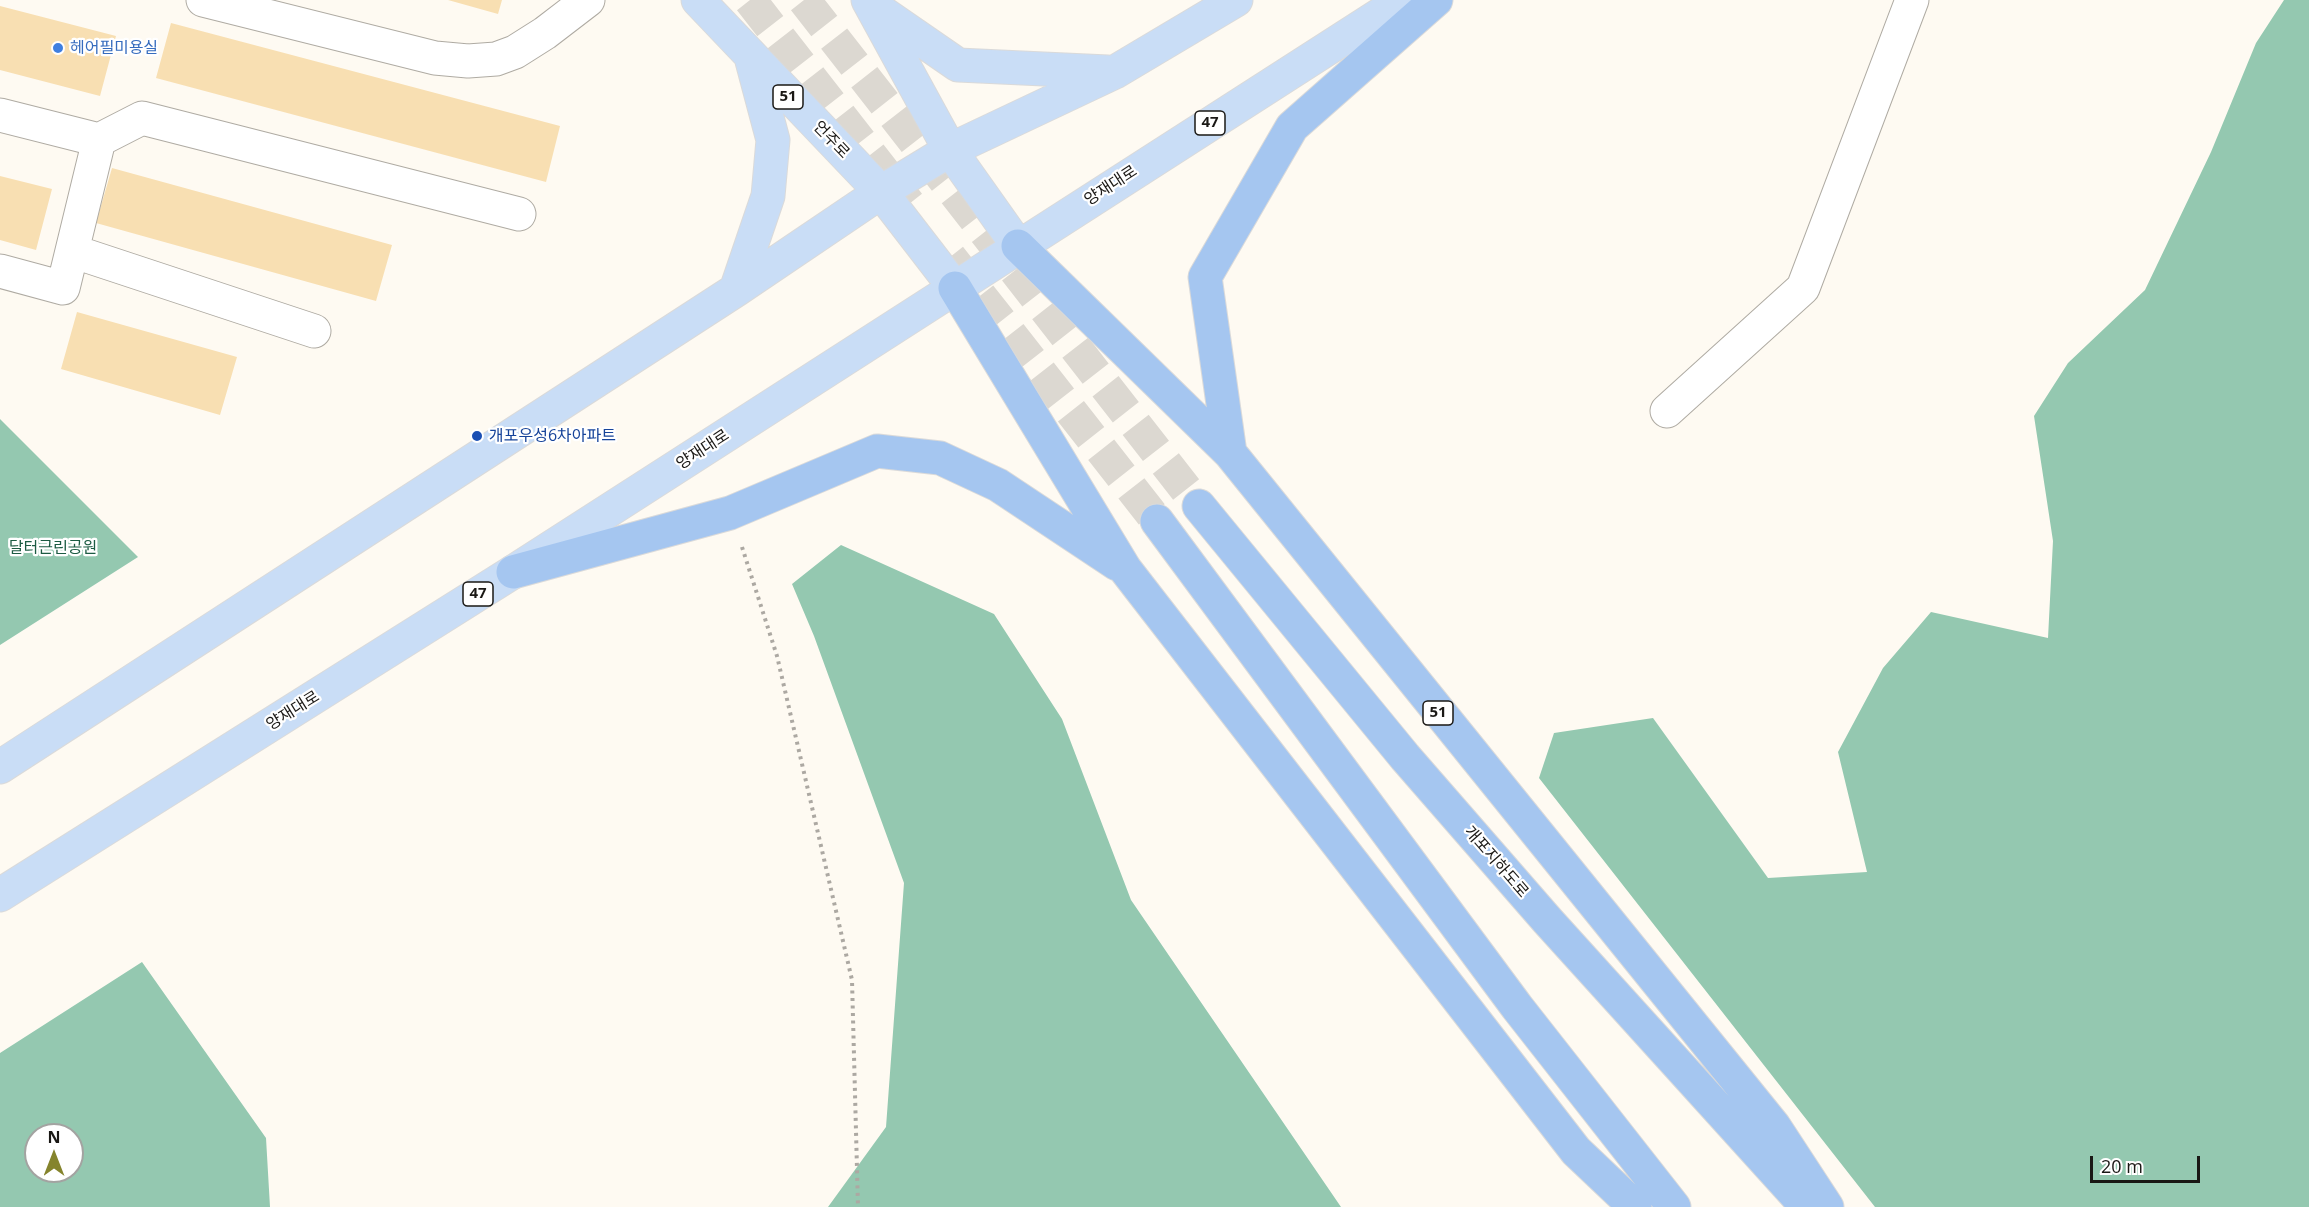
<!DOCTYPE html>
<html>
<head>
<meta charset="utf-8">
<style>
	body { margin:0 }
	#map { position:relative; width:2309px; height:1207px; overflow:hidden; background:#fefaf2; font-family:"Open Sans",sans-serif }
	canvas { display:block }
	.north { position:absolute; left:24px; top:1123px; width:60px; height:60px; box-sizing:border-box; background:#fff; border:2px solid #a3a3a1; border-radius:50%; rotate:0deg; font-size:16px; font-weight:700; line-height:24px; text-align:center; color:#1a1815 }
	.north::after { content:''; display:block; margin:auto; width:21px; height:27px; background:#85842d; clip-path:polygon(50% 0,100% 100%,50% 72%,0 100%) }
	.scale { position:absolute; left:2090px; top:1156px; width:110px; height:27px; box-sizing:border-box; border:3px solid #1a1815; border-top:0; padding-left:8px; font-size:18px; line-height:21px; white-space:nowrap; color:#1a1815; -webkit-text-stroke:4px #fff; paint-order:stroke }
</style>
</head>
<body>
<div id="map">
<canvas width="2309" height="1207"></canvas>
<div class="north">N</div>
<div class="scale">20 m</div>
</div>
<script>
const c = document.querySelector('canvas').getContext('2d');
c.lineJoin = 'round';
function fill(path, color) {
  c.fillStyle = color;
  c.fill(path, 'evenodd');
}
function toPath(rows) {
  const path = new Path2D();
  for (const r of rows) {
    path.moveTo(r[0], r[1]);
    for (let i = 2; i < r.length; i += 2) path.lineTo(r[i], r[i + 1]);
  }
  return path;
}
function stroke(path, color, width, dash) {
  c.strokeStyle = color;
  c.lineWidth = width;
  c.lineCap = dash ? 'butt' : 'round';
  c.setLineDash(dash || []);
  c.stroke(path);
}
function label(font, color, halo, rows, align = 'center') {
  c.font = font + ' "Open Sans","Noto Sans KR",sans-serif';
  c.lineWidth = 4.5;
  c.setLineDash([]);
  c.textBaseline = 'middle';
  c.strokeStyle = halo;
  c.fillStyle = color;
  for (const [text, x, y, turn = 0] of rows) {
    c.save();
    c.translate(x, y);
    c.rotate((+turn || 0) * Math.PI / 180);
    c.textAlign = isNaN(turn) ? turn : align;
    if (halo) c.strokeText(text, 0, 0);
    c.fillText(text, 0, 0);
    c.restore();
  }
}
fill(toPath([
	[2284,0,2309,0,2309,1207,1875,1207,1539,778,1554,733,1653,718,1768,878,1867,872,1838,752,1883,668,1931,612,2048,638,2053,541,2034,416,2068,363,2145,290,2211,152,2256,43],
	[0,419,138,557,0,645],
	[841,545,994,614,1062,719,1131,900,1341,1207,828,1207,886,1127,904,883,814,636,792,584],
	[142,962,266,1138,270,1207,0,1207,0,1053],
	[36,1135,72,1135,72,1171,36,1171]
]), '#94c8b0');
fill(toPath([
	[448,0,502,0,498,14],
	[0,6,116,36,100,96,0,70],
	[171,23,560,126,546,182,156,78],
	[112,168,392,245,376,301,96,223],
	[0,176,52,189,36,250,0,240],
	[77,312,237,357,220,415,61,369]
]), '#f8dfb2');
stroke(toPath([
	[750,0,909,204],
	[804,0,1199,506],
	[950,257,1157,521]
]), '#dcd8d1', 33, [33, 16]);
const minor = toPath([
	[203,0,435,58,468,61,496,59,515,52,545,33,588,0],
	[0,115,99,140],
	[72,251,314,331],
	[0,271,63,288,99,140,142,118,519,214],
	[1667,411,1803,288,1912,0]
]);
const major = toPath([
	[698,0,881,192,955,288],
	[868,0,950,150,1018,246],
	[877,9,958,65,1108,72],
	[736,290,768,196,773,140,752,61],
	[0,767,736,290,881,192,950,150,1115,72,1236,0],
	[0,895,513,572,1403,0]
]);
const highway = toPath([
	[1018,246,1230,453,1774,1126,1827,1207],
	[955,288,1125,569,1576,1151,1635,1207],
	[1230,453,1205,277,1292,127,1436,0],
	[1199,506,1405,757,1547,920,1807,1207],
	[1157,521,1517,1007,1674,1207],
	[513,572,730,513,877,451,940,458,998,485,1117,564]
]);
stroke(minor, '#afaba3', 35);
stroke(major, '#dadada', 35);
stroke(highway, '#dadada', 35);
stroke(toPath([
	[742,547,777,656,852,980,858,1207]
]), '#aca8a2', 4, [3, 4.5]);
stroke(minor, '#fff', 33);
stroke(major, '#c9ddf6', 33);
stroke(highway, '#a5c6f0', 33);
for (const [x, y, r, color] of [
	[58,48,6,"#3f7fe0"],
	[477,436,6,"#1a4fb4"]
]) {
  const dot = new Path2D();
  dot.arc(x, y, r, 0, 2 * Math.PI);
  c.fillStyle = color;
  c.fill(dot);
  stroke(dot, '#fff', 2);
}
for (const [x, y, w] of [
	[788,97,30],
	[1210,123,30],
	[478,594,30],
	[1438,713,30]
]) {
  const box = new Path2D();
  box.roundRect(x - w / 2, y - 12, w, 24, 4.5);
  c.fillStyle = '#fff';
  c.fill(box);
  stroke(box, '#1a1815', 1.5);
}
label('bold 15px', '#1a1815', null, [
	["51",788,97],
	["47",1210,123],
	["47",478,594],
	["51",1438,713]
]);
label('16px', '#366cbe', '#fff', [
	["헤어필미용실",70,48]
], 'left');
label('16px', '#1a1815', '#fff', [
	["언주로",831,140,46],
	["양재대로",1111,186,-33],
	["양재대로",703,450,-33],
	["양재대로",293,711,-32],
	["개포지하도로",1496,862,49]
]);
label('16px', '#164399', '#fff', [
	["개포우성6차아파트",489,436]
], 'left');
label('16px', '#1c5b43', '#fff', [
	["달터근린공원",53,548]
]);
</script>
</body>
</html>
